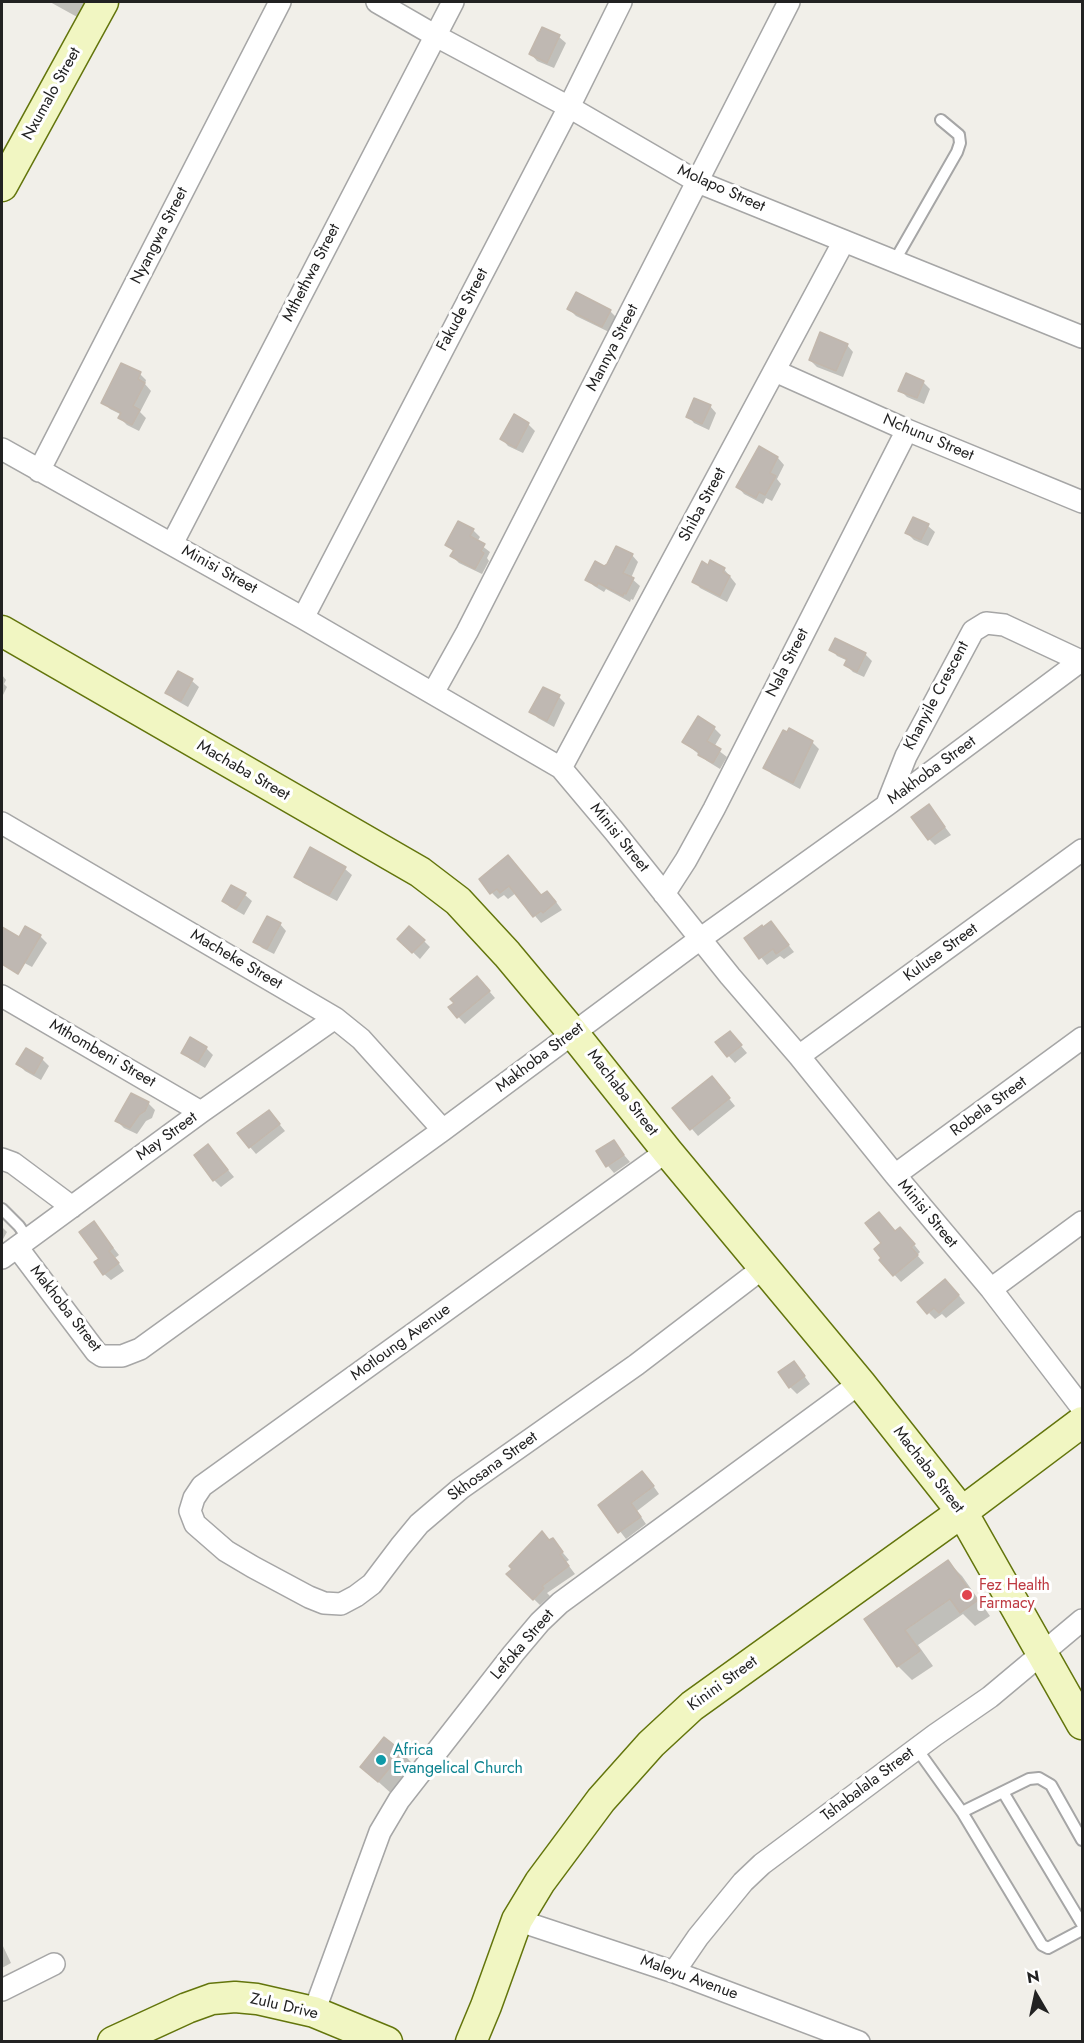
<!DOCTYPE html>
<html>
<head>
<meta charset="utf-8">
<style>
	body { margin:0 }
	#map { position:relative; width:1084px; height:2043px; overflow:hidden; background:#f1efe9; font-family:Jost,sans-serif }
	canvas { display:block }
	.frame { position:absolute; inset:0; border:3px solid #222; pointer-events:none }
	.north { position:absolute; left:1006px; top:1965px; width:60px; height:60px; -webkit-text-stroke:4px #fff; paint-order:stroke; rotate:351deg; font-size:16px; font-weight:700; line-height:24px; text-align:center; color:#222 }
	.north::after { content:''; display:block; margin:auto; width:21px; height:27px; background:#222; clip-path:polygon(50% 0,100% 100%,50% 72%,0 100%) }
</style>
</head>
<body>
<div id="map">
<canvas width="1084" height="2043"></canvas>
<div class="frame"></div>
<div class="north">N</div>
</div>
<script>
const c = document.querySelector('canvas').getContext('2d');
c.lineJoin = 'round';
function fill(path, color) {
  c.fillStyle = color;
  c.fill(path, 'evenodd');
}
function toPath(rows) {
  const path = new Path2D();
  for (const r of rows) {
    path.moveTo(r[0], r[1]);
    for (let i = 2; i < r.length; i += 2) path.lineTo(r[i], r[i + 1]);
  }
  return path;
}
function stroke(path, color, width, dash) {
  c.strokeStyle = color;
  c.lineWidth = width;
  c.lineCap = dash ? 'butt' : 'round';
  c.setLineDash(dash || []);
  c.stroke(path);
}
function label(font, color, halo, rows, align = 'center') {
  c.font = font + ' Jost,sans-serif';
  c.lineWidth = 6;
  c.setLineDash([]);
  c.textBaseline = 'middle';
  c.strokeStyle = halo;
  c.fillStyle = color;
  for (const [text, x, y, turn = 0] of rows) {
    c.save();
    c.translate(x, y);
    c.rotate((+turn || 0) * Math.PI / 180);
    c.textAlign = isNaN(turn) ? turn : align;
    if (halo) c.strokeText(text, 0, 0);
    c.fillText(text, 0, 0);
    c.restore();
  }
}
fill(toPath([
	[50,2,88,2,79,18],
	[559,37,566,43,554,68,537,61,531,54],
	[569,309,610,311,617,318,609,332,576,316],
	[847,345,853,352,843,377,817,367,810,360],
	[140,374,146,380,145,384,151,391,140,412,146,418,139,431,127,425,120,418,122,415,110,409,103,402],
	[923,382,930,389,924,404,907,397,900,390],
	[710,406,716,413,709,430,694,423,688,416],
	[528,424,535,431,523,453,508,446,502,439],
	[759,448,778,458,784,465,777,479,781,484,772,501,766,498,763,504,744,494,738,487],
	[928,526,935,532,928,546,914,540,907,533],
	[473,530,480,537,477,542,490,552,487,558,489,561,482,574,459,563,452,556,454,552,447,545],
	[632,555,638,562,631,578,640,586,633,600,631,599,630,602,606,589,604,592,594,586,587,579,604,568],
	[711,562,724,569,736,584,727,602,700,588,694,581],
	[831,649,865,654,872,661,864,677,853,672,846,665,848,661,837,656],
	[178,673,192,681,199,687,188,707,174,699,167,693],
	[2,675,6,680,4,684,7,687,2,697],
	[559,697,565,703,554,727,538,718,531,711],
	[714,728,721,735,714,747,727,757,720,769,707,761,684,742],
	[812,742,819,749,800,789,772,774,765,768],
	[929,806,951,835,935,845,929,839],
	[311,849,345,869,352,875,337,901,303,883,296,876],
	[508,857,541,897,554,899,562,910,541,923,516,893,508,899,504,895,498,899,492,893],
	[245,895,252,901,244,915,230,907,223,901],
	[771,923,794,952,784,959,780,956,767,965,746,938],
	[280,924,286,931,274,954,262,948,255,941],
	[2,929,20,939,40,936,47,943,32,967,2,951],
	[399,939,424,941,430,947,420,959],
	[484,985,495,998,465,1024,450,1008],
	[736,1040,747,1053,735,1063,717,1043],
	[206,1048,213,1055,205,1068,190,1059,183,1053],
	[42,1059,49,1066,41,1080,25,1071,18,1064],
	[718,1085,735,1106,698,1136,674,1108],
	[132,1095,148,1103,155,1110,152,1118,146,1121,137,1134,124,1128,117,1121],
	[275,1119,285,1131,256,1154,239,1134],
	[613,1142,630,1162,614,1173,608,1166],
	[208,1146,234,1177,221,1187,214,1180],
	[94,1223,119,1255,115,1258,124,1271,111,1280,104,1274],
	[2,1227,7,1232,2,1241],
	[896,1232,907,1236,920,1252,917,1255,924,1263,901,1282,881,1260],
	[952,1287,965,1303,946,1318,942,1314,935,1319,929,1313],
	[800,1370,810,1384,797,1394,790,1387],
	[649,1480,659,1494,637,1511,646,1524,626,1539,600,1505],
	[552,1540,569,1560,566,1562,575,1574,547,1593,550,1596,540,1605,508,1574],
	[948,1562,962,1576,990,1616,975,1626,963,1614,918,1645,933,1666,912,1680,898,1666,866,1619],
	[402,1753,416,1767,393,1795,362,1767],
	[2,1944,11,1963,2,1968]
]), '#0003');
const building = toPath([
	[542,27,560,35,547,63,529,54,542,27],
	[576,292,611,310,602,327,567,309,576,292],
	[820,332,848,344,836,371,809,360,820,332],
	[121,363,141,372,138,379,145,383,133,406,140,410,132,425,118,418,121,413,101,403,121,363],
	[906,373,924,381,917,398,898,391,906,373],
	[694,398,711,405,702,424,686,417,694,398],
	[514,414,529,423,516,448,500,439,514,414],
	[759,446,778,457,770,473,776,476,765,495,759,492,756,498,736,487,759,446],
	[913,517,929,524,921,540,905,533,913,517],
	[458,521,474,529,470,536,485,544,481,551,484,553,475,569,450,556,454,550,445,545,458,521],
	[616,546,633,554,623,573,634,578,626,594,624,593,623,596,598,583,597,586,585,580,595,561,604,566,607,564,616,546],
	[710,560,725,568,723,572,730,576,720,596,692,582,702,561,708,565,710,560],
	[835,638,866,653,857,672,844,665,847,659,829,650,835,638],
	[178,671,193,679,181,701,165,693,178,671],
	[543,687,560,695,547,721,529,712,543,687],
	[698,716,715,727,707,741,721,749,713,763,698,755,699,752,682,742,698,716],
	[789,728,813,741,793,783,763,768,783,730,787,732,789,728],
	[929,804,945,827,928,840,911,817,929,804],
	[310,847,346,867,329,895,294,877,310,847],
	[508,855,541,895,547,891,556,902,543,913,541,911,533,917,509,886,500,893,497,889,490,894,479,879,508,855],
	[231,885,246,893,236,909,222,901,231,885],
	[267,916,281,923,267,949,253,942,267,916],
	[771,921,789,945,776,954,773,949,759,959,744,938,762,925,763,927,771,921],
	[25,926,41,935,18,974,2,964,2,927,19,937,25,926],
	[409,926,425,940,412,953,397,939,409,926],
	[477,976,490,991,457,1018,448,1007,454,1003,450,999,477,976],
	[730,1031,742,1045,727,1057,715,1042,730,1031],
	[190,1037,207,1047,198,1062,181,1053,190,1037],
	[26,1048,43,1058,34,1074,16,1064,26,1048],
	[712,1076,730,1098,690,1130,672,1108,712,1076],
	[131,1093,149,1102,145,1111,139,1115,130,1128,115,1121,131,1093],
	[269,1110,280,1124,249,1148,237,1133,269,1110],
	[614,1140,624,1155,606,1167,596,1151,614,1140],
	[208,1144,228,1170,213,1181,194,1155,208,1144],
	[879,1212,895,1231,900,1227,915,1244,911,1247,918,1255,893,1276,879,1260,881,1258,874,1249,881,1243,865,1223,879,1212],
	[94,1221,113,1248,109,1251,119,1263,103,1275,94,1262,99,1259,79,1232,94,1221],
	[945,1279,959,1295,939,1313,934,1308,927,1314,917,1302,945,1279],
	[794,1361,805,1376,789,1388,778,1372,794,1361],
	[642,1471,654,1486,631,1503,641,1517,618,1533,598,1505,642,1471],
	[542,1531,549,1540,553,1538,563,1552,560,1554,569,1566,542,1586,544,1588,533,1600,506,1574,512,1569,509,1566,542,1531],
	[948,1560,977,1601,960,1613,950,1599,905,1630,920,1651,897,1667,864,1619,948,1560],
	[384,1737,403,1752,378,1782,360,1767,384,1737]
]);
fill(building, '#bfb8b2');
stroke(building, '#c2b7ac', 1.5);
const lane = toPath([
	[894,262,957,152,960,143,959,135,941,120],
	[2,1209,19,1226,28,1239],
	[917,1749,962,1812,1042,1945,1048,1948,1082,1930],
	[1003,1792,1082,1924],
	[962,1812,1029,1779,1039,1778,1051,1785,1082,1840]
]);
const street = toPath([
	[377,2,436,36,569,107,698,182,1082,337],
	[775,371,907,430,1082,502],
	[2,449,303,618,561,768,614,831,730,976,799,1056,895,1175,991,1289,1082,1408],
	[39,471,280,2],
	[172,544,453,2],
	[303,618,569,107,621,2],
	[433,693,467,632,789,2],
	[561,768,844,241],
	[887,804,906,756,973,631,986,623,1004,625,1081,661],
	[2,823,335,1018,361,1039,443,1130],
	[664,894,686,860,714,809,907,430],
	[2,996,201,1112],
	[799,1056,1082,850],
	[667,1151,202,1486,194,1498,190,1511,195,1524,226,1551,253,1567,309,1597,324,1603,341,1604,356,1596,372,1584,400,1547,419,1524,460,1489,636,1365,763,1268],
	[2,1159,13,1163,72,1207],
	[895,1175,1082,1038],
	[17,1247,96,1352,102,1356,122,1356,140,1349,443,1130,700,939,887,805,1082,660],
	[2,1258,201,1112,335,1018],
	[991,1289,1082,1222],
	[517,1920,674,1972,859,2042],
	[674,1972,698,1937,743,1882,762,1864,935,1735,990,1697,1082,1620],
	[2,1990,54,1964],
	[314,2012,380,1832,399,1800,513,1654,540,1622,560,1603,860,1383]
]);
const secondary = toPath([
	[2,186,103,2],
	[2,631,420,872,458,901,507,954,573,1033,667,1151,860,1383,962,1512,1082,1724],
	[113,2042,187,2008,212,1999,235,1997,257,1999,314,2012,387,2042],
	[471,2042,486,2006,517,1920,540,1882,601,1800,651,1744,692,1706,962,1512,1082,1422]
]);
stroke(lane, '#a6a6a6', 14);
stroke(street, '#a6a6a6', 24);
stroke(secondary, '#63750c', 33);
stroke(lane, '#fff', 10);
stroke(street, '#fff', 21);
stroke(secondary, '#f1f6c2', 30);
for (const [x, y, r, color] of [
	[967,1595,6,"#e0444e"],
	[381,1760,6,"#0f9aa8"]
]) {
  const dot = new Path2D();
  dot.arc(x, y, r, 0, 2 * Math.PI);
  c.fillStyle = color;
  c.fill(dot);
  stroke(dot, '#fff', 2);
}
label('16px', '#222', '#fff', [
	["Nxumalo Street",52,94,-61],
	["Molapo Street",721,189,24],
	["Nyangwa Street",160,236,-63],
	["Mthethwa Street",312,273,-63],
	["Fakude Street",463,310,-62],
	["Mannya Street",613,348,-63],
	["Nchunu Street",928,438,23],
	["Shiba Street",703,505,-62],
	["Minisi Street",219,570,29],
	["Nala Street",788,663,-63],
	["Khanyile Crescent",937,696,-62],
	["Machaba Street",243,771,30],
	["Makhoba Street",932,771,-36],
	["Minisi Street",619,838,51],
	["Kuluse Street",941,953,-36],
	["Macheke Street",236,960,30],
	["Mthombeni Street",102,1054,30],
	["Makhoba Street",540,1058,-37],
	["Machaba Street",622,1093,52],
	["Robela Street",989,1107,-36],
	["May Street",167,1137,-36],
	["Minisi Street",927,1214,50],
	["Makhoba Street",65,1309,52],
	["Motloung Avenue",401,1343,-36],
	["Skhosana Street",493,1467,-36],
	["Machaba Street",928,1470,52],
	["Lefoka Street",523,1645,-49],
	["Kinini Street",723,1684,-36],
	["Tshabalala Street",868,1785,-37],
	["Maleyu Avenue",689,1978,20],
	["Zulu Drive",284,2007,13]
]);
label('16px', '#be3a42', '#fff', [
	["Fez Health",979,1586],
	["Farmacy",979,1604]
], 'left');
label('16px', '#0d838f', '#fff', [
	["Africa",393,1751],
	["Evangelical Church",393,1769]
], 'left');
</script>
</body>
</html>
